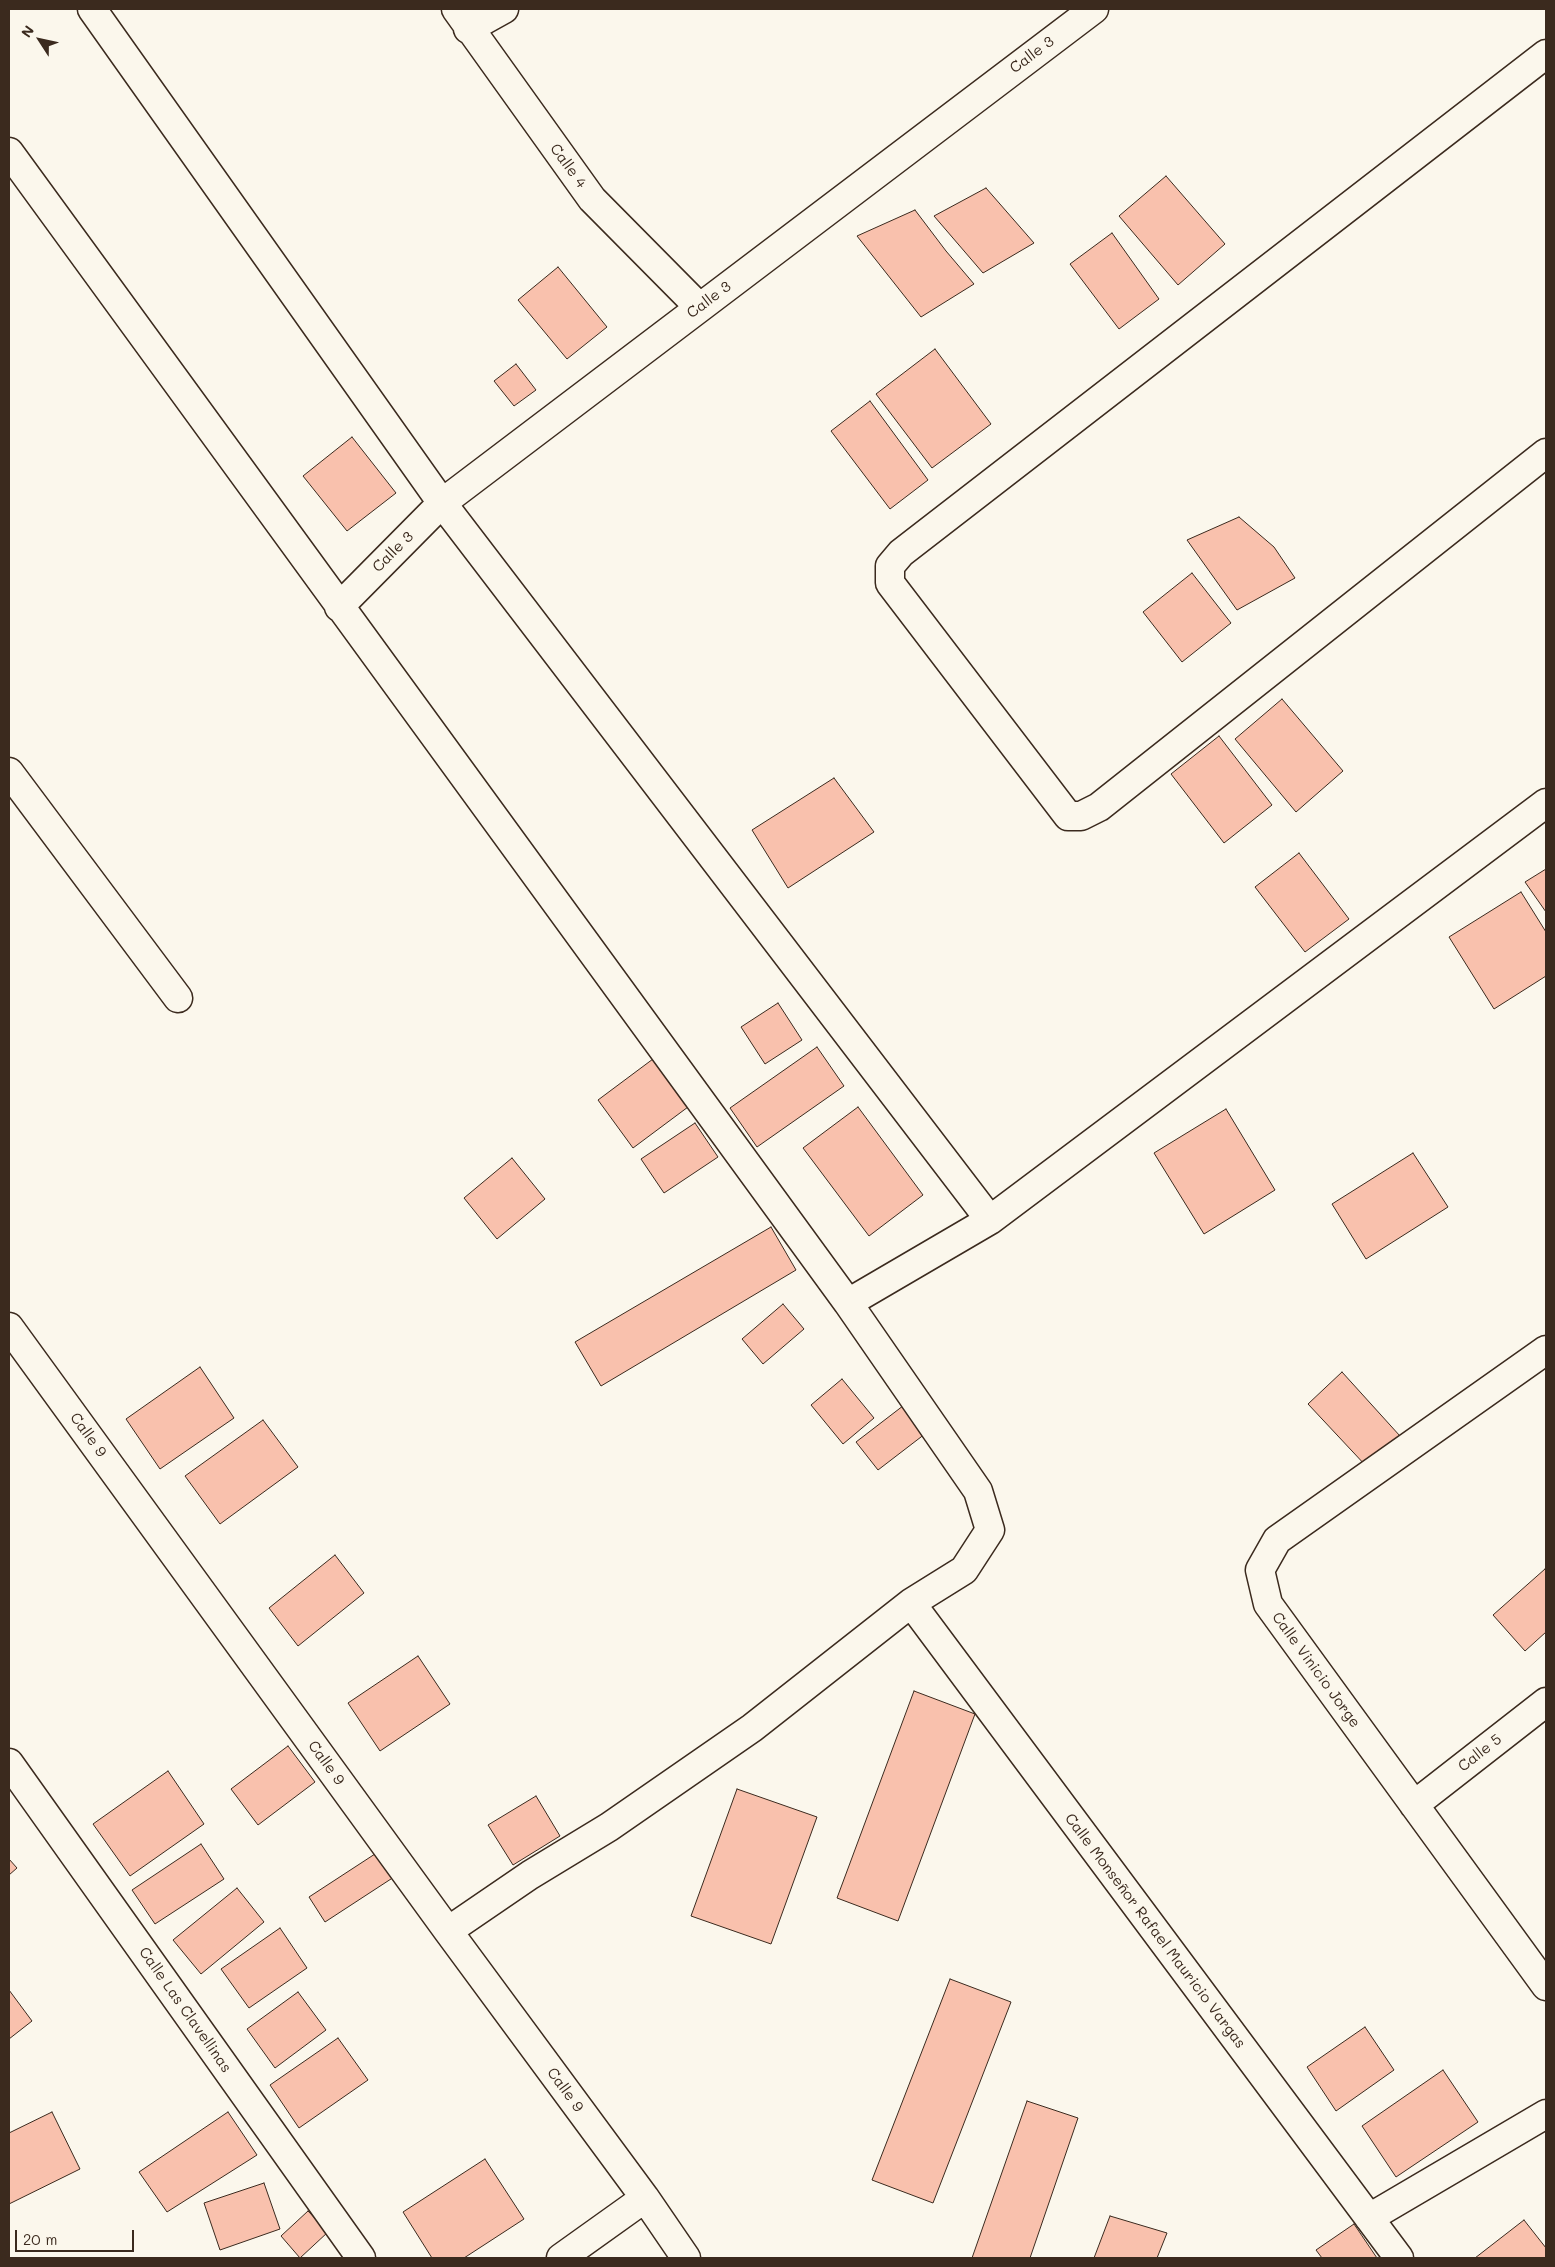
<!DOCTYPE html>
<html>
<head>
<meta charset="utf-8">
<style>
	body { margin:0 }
	#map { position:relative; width:1555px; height:2267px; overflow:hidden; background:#fbf7ec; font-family:Mali,sans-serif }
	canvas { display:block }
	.frame { position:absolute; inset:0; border:10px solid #3b2a1e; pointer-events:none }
	.north { position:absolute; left:15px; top:15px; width:50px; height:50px; -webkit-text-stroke:4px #fbf7ec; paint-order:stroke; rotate:305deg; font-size:14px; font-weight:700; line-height:20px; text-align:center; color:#3b2a1e }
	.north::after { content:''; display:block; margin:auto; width:18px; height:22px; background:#3b2a1e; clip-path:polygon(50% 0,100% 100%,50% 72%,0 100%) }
	.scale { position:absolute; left:15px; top:2230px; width:119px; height:22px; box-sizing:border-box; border:2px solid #3b2a1e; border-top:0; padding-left:6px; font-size:15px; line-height:18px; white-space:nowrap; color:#3b2a1e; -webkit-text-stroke:4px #fbf7ec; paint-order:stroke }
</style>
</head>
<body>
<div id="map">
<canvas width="1555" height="2267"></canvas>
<div class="frame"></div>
<div class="north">N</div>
<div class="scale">20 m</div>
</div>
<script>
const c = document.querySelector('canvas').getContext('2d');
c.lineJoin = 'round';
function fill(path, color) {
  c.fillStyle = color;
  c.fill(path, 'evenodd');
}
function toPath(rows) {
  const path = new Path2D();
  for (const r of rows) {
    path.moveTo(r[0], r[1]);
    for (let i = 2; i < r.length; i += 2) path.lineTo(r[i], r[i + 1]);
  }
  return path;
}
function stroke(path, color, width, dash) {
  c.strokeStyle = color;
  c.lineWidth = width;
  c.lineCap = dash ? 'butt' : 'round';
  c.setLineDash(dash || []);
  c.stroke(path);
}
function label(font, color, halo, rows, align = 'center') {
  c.font = font + ' Mali,sans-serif';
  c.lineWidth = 4;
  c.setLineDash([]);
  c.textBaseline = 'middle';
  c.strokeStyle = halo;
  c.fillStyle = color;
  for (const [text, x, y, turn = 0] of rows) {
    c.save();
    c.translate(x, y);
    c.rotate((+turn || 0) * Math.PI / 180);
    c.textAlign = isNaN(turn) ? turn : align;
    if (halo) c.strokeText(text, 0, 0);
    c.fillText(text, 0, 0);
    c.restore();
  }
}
const building = toPath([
	[1166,176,1225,244,1178,285,1119,216,1166,176],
	[986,188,1034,243,983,273,934,216,986,188],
	[915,210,946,251,974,284,921,317,857,236,915,210],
	[1112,233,1159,299,1119,329,1070,264,1112,233],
	[558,267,607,327,567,359,518,300,558,267],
	[935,349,991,424,932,468,876,394,935,349],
	[516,364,536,390,514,406,494,381,516,364],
	[870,401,928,480,890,509,831,431,870,401],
	[352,437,396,493,347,531,303,476,352,437],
	[1239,517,1274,547,1295,578,1237,610,1187,540,1239,517],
	[1192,573,1231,623,1182,662,1143,612,1192,573],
	[1282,699,1343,771,1296,812,1235,739,1282,699],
	[1219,736,1272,805,1224,843,1171,774,1219,736],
	[834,778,874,832,788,888,752,830,834,778],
	[1299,853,1349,919,1305,952,1255,887,1299,853],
	[1546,869,1546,912,1525,882,1546,869],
	[1521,892,1546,932,1546,976,1494,1009,1449,937,1521,892],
	[778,1003,802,1040,765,1064,741,1027,778,1003],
	[817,1047,844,1086,757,1147,730,1108,817,1047],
	[653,1059,688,1107,633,1148,598,1100,653,1059],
	[858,1107,923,1195,869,1236,803,1148,858,1107],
	[1226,1109,1275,1190,1204,1234,1154,1153,1226,1109],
	[695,1123,718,1157,664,1193,641,1159,695,1123],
	[1413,1153,1448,1207,1366,1259,1332,1204,1413,1153],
	[512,1158,545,1199,497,1239,464,1198,512,1158],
	[771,1227,796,1270,601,1386,575,1342,771,1227],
	[783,1304,804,1329,763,1364,742,1339,783,1304],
	[200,1367,234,1418,160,1469,126,1419,200,1367],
	[1342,1372,1400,1436,1367,1467,1308,1404,1342,1372],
	[842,1379,874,1418,843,1444,811,1405,842,1379],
	[912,1399,934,1427,878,1470,856,1442,912,1399],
	[263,1420,298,1467,220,1524,185,1476,263,1420],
	[335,1555,364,1593,298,1646,269,1608,335,1555],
	[1545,1569,1546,1571,1546,1632,1525,1651,1493,1615,1545,1569],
	[418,1656,450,1704,380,1751,348,1703,418,1656],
	[914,1691,975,1714,898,1921,837,1898,914,1691],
	[288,1746,315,1782,258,1825,231,1789,288,1746],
	[168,1771,204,1824,130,1876,93,1824,168,1771],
	[737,1789,817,1817,771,1944,691,1916,737,1789],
	[536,1796,560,1836,513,1865,488,1825,536,1796],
	[201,1844,224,1879,155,1924,132,1890,201,1844],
	[378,1852,394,1877,325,1922,309,1897,378,1852],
	[9,1859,17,1868,9,1875,9,1859],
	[237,1888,264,1922,201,1974,173,1940,237,1888],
	[280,1928,307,1968,249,2008,221,1969,280,1928],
	[950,1979,1011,2002,933,2203,872,2180,950,1979],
	[9,1990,32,2021,9,2039,9,1990],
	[298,1992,326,2030,275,2068,247,2029,298,1992],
	[1365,2027,1394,2070,1336,2111,1307,2067,1365,2027],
	[338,2038,368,2080,299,2128,270,2085,338,2038],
	[1443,2070,1478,2122,1396,2177,1362,2126,1443,2070],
	[1027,2101,1078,2118,1030,2258,972,2258,1027,2101],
	[52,2112,80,2169,9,2204,9,2133,52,2112],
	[228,2112,257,2155,167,2212,139,2172,228,2112],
	[485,2159,524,2219,464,2258,432,2258,403,2212,485,2159],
	[264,2183,280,2229,220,2250,204,2203,264,2183],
	[308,2211,328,2232,300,2258,281,2236,308,2211],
	[1110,2216,1167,2233,1157,2258,1094,2258,1110,2216],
	[1524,2220,1546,2248,1546,2258,1475,2258,1524,2220],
	[1354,2224,1377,2258,1322,2258,1316,2250,1354,2224]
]);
fill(building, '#f9c1ad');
stroke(building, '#3b2a1e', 1);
const minor = toPath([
	[92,9,442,503,990,1220],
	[456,9,592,199,699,307],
	[468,29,504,9],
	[1546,54,901,553,890,566,890,583,1068,816,1081,816,1099,807,1546,453],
	[9,152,848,1303,978,1491,990,1530,964,1570,911,1603,752,1728,609,1827,530,1875,448,1931],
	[339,607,442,503,1094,9],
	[9,772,178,998],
	[848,1303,990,1220,1546,803],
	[9,1327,448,1931,645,2198,686,2258],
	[1546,1350,1277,1540,1260,1570,1268,1604,1546,1986],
	[911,1603,1399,2258],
	[9,1763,361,2258],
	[1414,1805,1546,1702],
	[1369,2218,1546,2114],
	[561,2258,645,2198]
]);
stroke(minor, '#3b2a1e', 31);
stroke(minor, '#fbf7ec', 28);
label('15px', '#3b2a1e', '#fbf7ec', [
	["Calle 3",1032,55,-37],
	["Calle 4",568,166,54],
	["Calle 3",709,300,-37],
	["Calle 3",393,552,-45],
	["Calle 9",88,1435,54],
	["Calle Vinicio Jorge",1316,1670,54],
	["Calle 5",1480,1753,-38],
	["Calle 9",326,1763,54],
	["Calle Monseñor Rafael Mauricio Vargas",1155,1931,53],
	["Calle Las Clavellinas",185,2010,55],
	["Calle 9",565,2090,54]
]);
</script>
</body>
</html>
